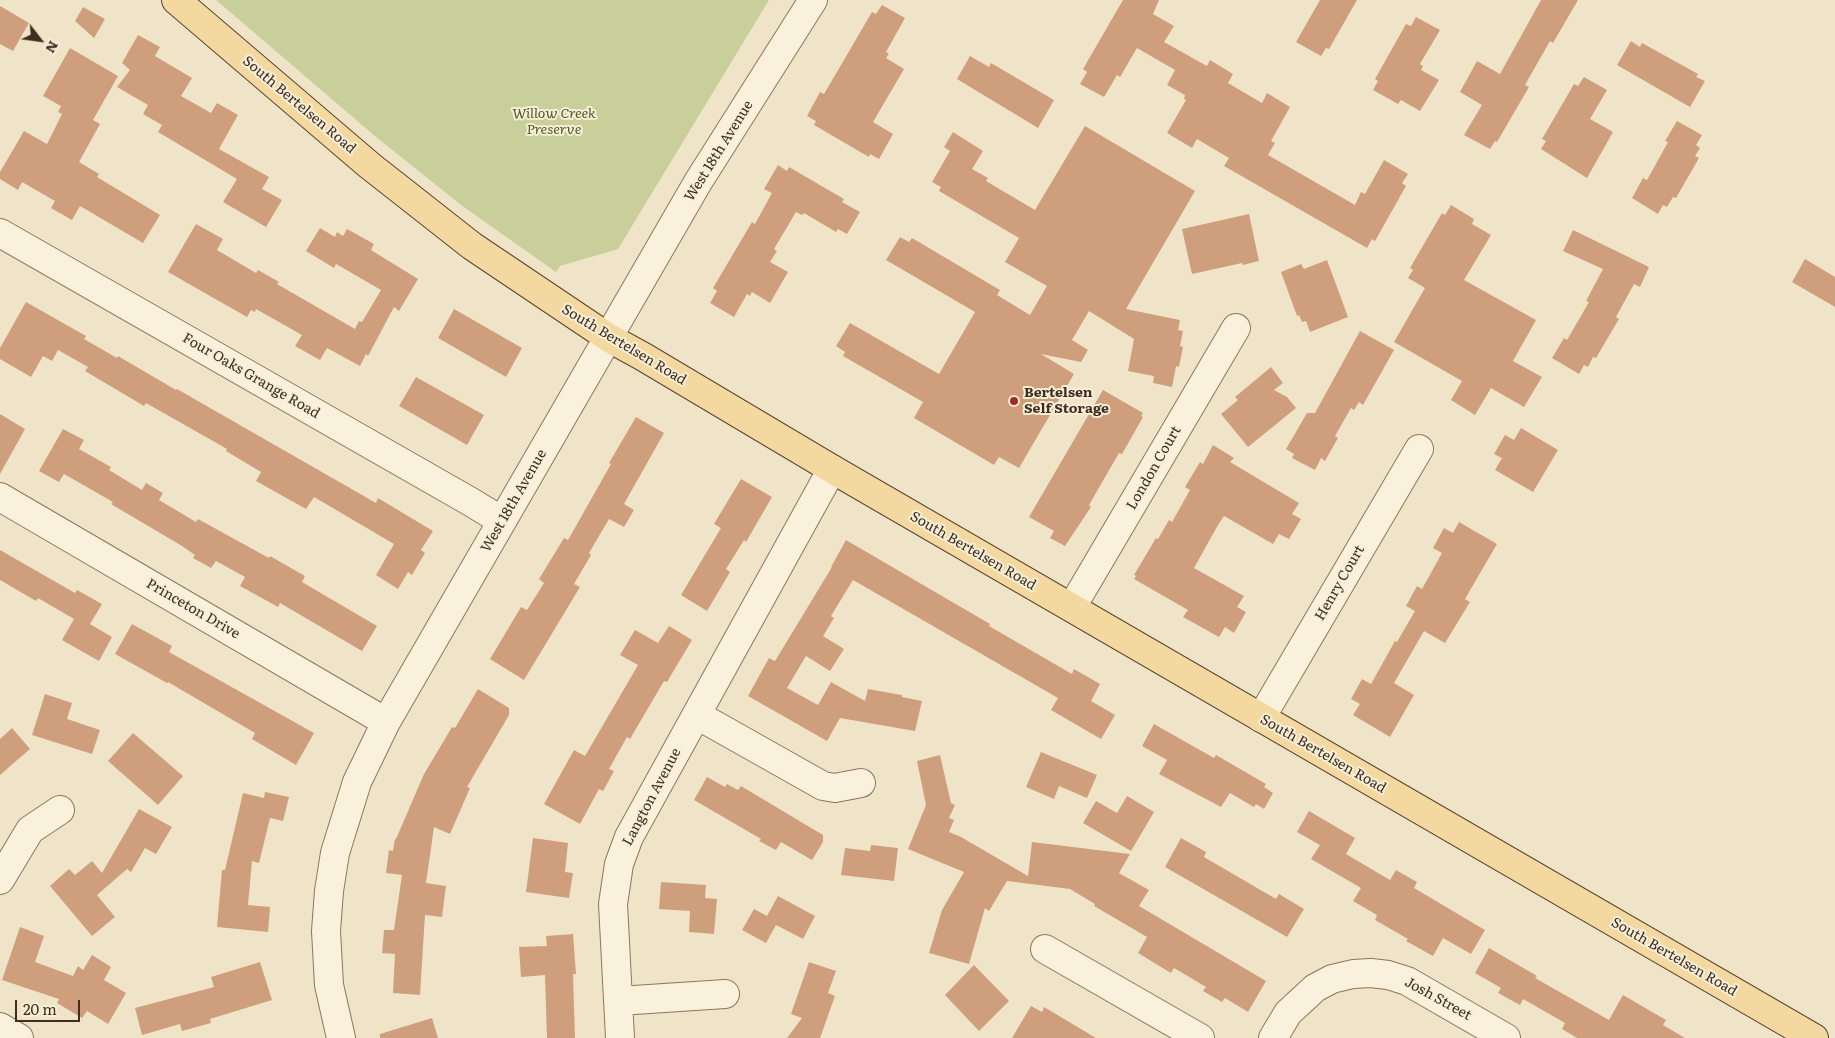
<!DOCTYPE html>
<html>
<head>
<meta charset="utf-8">
<style>
	body { margin:0 }
	#map { position:relative; width:1835px; height:1038px; overflow:hidden; background:#f0e4c8; font-family:Literata,serif }
	canvas { display:block }
	.north { position:absolute; left:15px; top:15px; width:50px; height:50px; -webkit-text-stroke:4px #f7eed8; paint-order:stroke; rotate:120deg; font-size:14px; font-weight:700; line-height:20px; text-align:center; color:#3d2e20 }
	.north::after { content:''; display:block; margin:auto; width:18px; height:22px; background:#3d2e20; clip-path:polygon(50% 0,100% 100%,50% 72%,0 100%) }
	.scale { position:absolute; left:15px; top:1000px; width:65px; height:22px; box-sizing:border-box; border:2px solid #3d2e20; border-top:0; padding-left:6px; font-size:15px; line-height:18px; white-space:nowrap; color:#3d2e20; -webkit-text-stroke:4px #f7eed8; paint-order:stroke }
</style>
</head>
<body>
<div id="map">
<canvas width="1835" height="1038"></canvas>
<div class="north">N</div>
<div class="scale">20 m</div>
</div>
<script>
const c = document.querySelector('canvas').getContext('2d');
c.lineJoin = 'round';
function fill(path, color) {
  c.fillStyle = color;
  c.fill(path, 'evenodd');
}
function toPath(rows) {
  const path = new Path2D();
  for (const r of rows) {
    path.moveTo(r[0], r[1]);
    for (let i = 2; i < r.length; i += 2) path.lineTo(r[i], r[i + 1]);
  }
  return path;
}
function stroke(path, color, width, dash) {
  c.strokeStyle = color;
  c.lineWidth = width;
  c.lineCap = dash ? 'butt' : 'round';
  c.setLineDash(dash || []);
  c.stroke(path);
}
function label(font, color, halo, rows, align = 'center') {
  c.font = font + ' Literata,serif';
  c.lineWidth = 4;
  c.setLineDash([]);
  c.textBaseline = 'middle';
  c.strokeStyle = halo;
  c.fillStyle = color;
  for (const [text, x, y, turn = 0] of rows) {
    c.save();
    c.translate(x, y);
    c.rotate((+turn || 0) * Math.PI / 180);
    c.textAlign = isNaN(turn) ? turn : align;
    if (halo) c.strokeText(text, 0, 0);
    c.fillText(text, 0, 0);
    c.restore();
  }
}
fill(toPath([
	[216,0,769,0,618,249,560,266,556,272,461,205,376,137]
]), '#c9cf9b');
fill(toPath([
	[1123,0,1159,0,1153,14,1174,26,1164,42,1207,66,1210,60,1233,74,1228,83,1262,103,1267,93,1290,107,1271,141,1275,143,1268,155,1355,205,1361,192,1365,194,1384,160,1408,174,1402,183,1406,186,1375,241,1372,239,1367,248,1224,166,1229,158,1197,139,1192,148,1167,133,1186,100,1184,99,1185,95,1167,85,1175,70,1137,48,1120,77,1117,75,1104,97,1080,84,1087,72,1083,69],
	[1320,0,1357,0,1329,49,1326,48,1321,56,1296,42],
	[1541,0,1578,0,1553,43,1550,41,1525,85,1529,87,1497,142,1495,141,1490,149,1464,135,1482,105,1460,92,1477,61,1500,74],
	[882,5,905,18,886,52,889,54,886,58,904,69,873,122,893,134,879,159,870,154,869,157,814,125,816,121,807,116,820,92,824,94,872,12,876,14],
	[0,6,29,23,13,51,0,44],
	[83,7,105,19,94,38,75,21],
	[1416,17,1440,30,1420,64,1423,66,1421,70,1439,80,1420,111,1401,100,1398,104,1373,90,1378,81,1375,79,1406,24,1411,26],
	[138,35,160,47,155,56,192,78,181,96,211,113,217,103,238,115,219,149,269,177,262,189,282,200,266,227,223,202,237,179,158,132,162,125,143,114,148,105,117,87,130,70,122,63],
	[1631,41,1640,47,1642,43,1698,74,1696,77,1705,81,1690,107,1617,65],
	[70,48,118,76,93,120,100,124,79,162,99,174,97,177,160,215,143,243,80,206,72,220,51,208,55,201,22,182,18,190,0,179,0,172,24,131,47,144,62,114,58,112,61,106,43,96],
	[970,56,989,67,991,63,1054,100,1038,128,957,79],
	[1584,77,1607,90,1590,119,1613,132,1587,178,1541,149,1546,141,1542,139,1574,84,1578,86],
	[1677,121,1702,135,1696,145,1700,148,1695,156,1699,158,1676,198,1673,197,1667,207,1663,205,1658,214,1632,198,1643,178,1647,180,1668,142,1665,141],
	[1085,126,1195,191,1126,309,1180,320,1178,330,1183,331,1180,346,1183,347,1179,367,1176,366,1172,387,1153,383,1154,376,1128,371,1134,339,1089,311,1072,340,1088,350,1081,362,1041,354,1074,374,1019,468,999,457,994,465,914,418,923,402,843,356,845,352,836,346,850,323,939,374,975,312,886,260,900,237,909,242,912,238,1000,290,997,295,1030,315,1047,286,1005,262,1019,238,939,191,941,187,932,182,950,151,944,147,953,132,983,151,972,169,988,178,986,181,1035,210],
	[778,165,787,171,789,167,844,199,842,202,860,212,847,234,838,229,836,232,804,213,802,215,796,212,774,249,777,251,770,262,788,272,770,303,752,292,750,296,747,294,734,317,710,303,717,291,713,288,752,222,755,224,772,193,764,189],
	[1451,205,1474,219,1472,224,1491,235,1464,280,1536,320,1513,361,1542,377,1524,407,1491,388,1475,415,1451,400,1462,381,1394,342,1425,288,1408,278,1413,270,1410,268,1442,213,1445,215],
	[1249,214,1259,261,1243,265,1242,263,1192,274,1182,229],
	[196,224,223,239,217,250,256,273,258,270,279,282,277,284,355,329,359,321,362,322,381,290,336,264,334,268,306,251,320,228,335,237,337,232,343,236,347,229,374,244,371,250,418,279,399,311,394,307,368,356,366,354,360,366,327,348,320,360,295,346,302,335,256,309,255,312,251,310,247,317,168,272],
	[1573,230,1649,267,1640,287,1634,284,1616,317,1619,319,1596,358,1593,357,1588,367,1584,365,1579,374,1552,358,1564,338,1567,340,1589,302,1586,301,1603,269,1563,251],
	[1805,259,1835,277,1835,307,1792,282],
	[1327,260,1348,317,1310,332,1306,321,1302,322,1299,315,1297,316,1281,272,1301,264,1304,269],
	[26,302,86,336,84,339,117,358,118,356,176,390,177,389,376,503,378,498,433,531,421,550,425,553,412,575,408,572,398,589,376,575,394,544,314,497,306,509,256,481,261,472,226,451,227,449,146,403,144,406,85,371,88,367,58,350,52,361,43,356,31,377,0,359,0,348],
	[454,309,522,348,506,377,438,338],
	[1360,331,1394,350,1363,405,1359,402,1354,410,1351,408,1335,436,1338,438,1325,461,1321,458,1315,470,1292,458,1294,454,1286,449,1307,413,1315,413],
	[1271,367,1283,383,1274,390,1287,397,1296,408,1248,447,1221,414,1238,400,1235,397],
	[416,377,484,415,467,445,399,406],
	[1103,390,1143,413,1141,416,1143,417,1122,454,1119,453,1089,505,1091,507,1065,546,1050,538,1054,531,1029,517],
	[0,414,25,429,0,474],
	[636,417,664,433,624,504,634,510,624,527,609,519,589,553,591,555,574,584,580,587,524,680,490,659,521,607,527,610,544,583,539,579,564,538,568,540,611,464,609,463],
	[1521,428,1558,450,1533,492,1495,470,1502,458,1494,454,1505,435,1514,440],
	[63,429,84,440,79,449,111,467,109,470,142,490,146,483,163,493,159,500,196,522,198,519,269,558,270,556,305,576,302,582,377,626,362,651,280,603,278,607,240,586,245,577,216,561,211,568,193,558,195,555,182,546,111,504,113,502,64,474,59,482,39,471],
	[1213,445,1234,458,1230,462,1299,503,1292,514,1301,519,1289,539,1279,534,1273,544,1224,516,1218,525,1194,568,1244,596,1237,607,1246,612,1234,633,1225,627,1219,637,1183,617,1188,610,1134,579,1136,576,1134,575,1156,538,1158,539,1169,520,1172,522,1190,490,1185,487,1200,462,1203,464],
	[741,479,772,497,746,542,744,540,726,569,730,572,707,611,681,595,721,528,714,524],
	[1459,522,1497,544,1465,599,1470,602,1445,643,1424,631,1394,683,1414,695,1390,737,1353,715,1360,704,1351,699,1362,679,1371,684,1395,641,1397,642,1415,611,1406,606,1417,586,1422,589,1442,553,1433,548,1444,528,1453,533],
	[846,540,990,624,989,626,1072,674,1074,669,1100,684,1091,701,1115,715,1101,739,1051,710,1058,698,853,580,831,616,834,618,823,636,844,649,830,671,806,656,787,688,818,705,831,682,865,701,868,689,902,695,902,697,922,701,915,731,840,718,827,741,748,696,769,658,775,661,832,567,831,567],
	[0,550,75,593,77,590,102,604,90,624,112,637,99,661,62,640,74,619,38,598,36,601,0,580],
	[132,624,172,646,169,652,314,733,296,765,252,739,255,733,168,682,167,683,115,654],
	[669,626,692,640,667,682,664,681,630,739,627,737,609,769,614,771,603,791,599,789,580,824,544,804,574,750,585,756,638,665,620,655,635,630,658,643],
	[478,689,509,708,509,715,467,787,470,788,450,834,434,827,426,883,446,886,442,917,425,915,420,995,393,993,395,954,382,953,384,930,394,930,402,875,386,873,389,850,393,851,395,839,396,839,424,774,452,727,455,728],
	[45,694,72,703,67,719,100,730,92,754,32,735],
	[1154,724,1214,758,1216,755,1266,784,1264,787,1273,793,1264,809,1256,804,1254,807,1230,793,1221,807,1159,774,1167,760,1142,746],
	[12,728,30,749,0,775,0,739],
	[133,733,183,776,158,805,108,761],
	[1041,752,1097,775,1087,798,1059,786,1054,799,1026,787],
	[940,755,951,803,955,805,949,818,954,820,949,832,961,837,1028,876,1032,842,1130,854,1119,873,1149,890,1139,906,1266,981,1248,1012,1225,998,1222,1002,1203,991,1206,987,1174,968,1171,973,1138,953,1147,937,1094,906,1095,904,1070,889,1007,881,989,911,985,908,969,964,929,953,942,910,964,872,908,849,926,805,917,761],
	[707,777,725,787,727,784,738,790,741,786,823,835,823,842,812,860,781,842,776,850,759,841,761,839,694,800],
	[265,792,289,797,283,821,270,818,259,863,252,861,248,905,270,907,268,932,217,927,222,870,225,870,243,793,264,798],
	[1127,796,1154,812,1131,851,1083,823,1096,801,1117,813],
	[139,809,172,827,156,854,145,848,131,872,127,869,97,895,115,917,92,936,50,886,69,869,75,875,92,861,102,873],
	[1309,811,1355,838,1346,854,1390,880,1396,870,1417,882,1414,888,1485,930,1471,954,1443,938,1433,956,1406,941,1408,939,1375,920,1377,915,1353,901,1361,888,1311,859,1320,845,1297,832],
	[533,838,568,843,565,872,573,873,569,898,526,892],
	[1181,838,1206,852,1204,857,1276,899,1279,894,1304,909,1287,937,1165,867],
	[871,845,898,848,894,881,841,875,845,848,870,851],
	[661,882,706,885,705,898,717,899,714,934,689,932,690,911,659,909],
	[778,896,815,916,803,939,776,925,766,943,742,930,754,909,767,916],
	[20,927,44,936,35,962,73,976,78,966,83,970,92,955,111,967,104,980,126,993,108,1024,87,1011,82,1018,57,1003,59,999,2,980],
	[573,934,576,974,573,974,575,1038,547,1038,545,975,521,977,519,947,547,946,546,936],
	[1489,948,1537,976,1535,978,1609,1020,1623,995,1666,1020,1663,1025,1685,1038,1577,1038,1562,1029,1565,1023,1523,999,1520,1005,1498,993,1501,988,1475,973],
	[260,962,272,1000,210,1019,211,1023,182,1031,180,1024,142,1035,135,1008,214,987,211,977],
	[809,962,836,971,828,993,835,996,820,1038,787,1038,802,1018,791,1014],
	[974,965,1009,1001,979,1031,945,995],
	[1031,1006,1042,1012,1044,1007,1096,1038,1012,1038],
	[432,1018,438,1038,380,1038,380,1034]
]), '#cf9f7d');
const minor = toPath([
	[0,233,471,502,502,521],
	[0,497,386,722],
	[1072,607,1236,328],
	[697,715,823,786,835,788,861,783],
	[1261,718,1419,449],
	[0,880,30,830,60,810],
	[1045,949,1200,1038],
	[619,1001,725,994],
	[0,1027,19,1038],
	[341,1038,329,985,326,931,329,891,335,853,357,782,386,722,698,182,813,0],
	[620,1038,613,904,619,864,629,837,832,469],
	[1273,1038,1288,1013,1315,988,1332,979,1353,974,1371,973,1388,975,1407,981,1506,1038]
]);
const major = toPath([
	[176,0,369,165,472,246,609,338,642,356,832,469,1814,1038]
]);
stroke(minor, '#8d765c', 30);
stroke(major, '#5b4430', 30);
stroke(minor, '#faf1dc', 28);
stroke(major, '#f3d9a0', 28);
for (const [x, y, r, color] of [
	[1014,401,5,"#9e2a2b"]
]) {
  const dot = new Path2D();
  dot.arc(x, y, r, 0, 2 * Math.PI);
  c.fillStyle = color;
  c.fill(dot);
  stroke(dot, '#f7eed8', 2);
}
label('14px', '#3d2e20', '#f7eed8', [
	["South Bertelsen Road",299,105,40],
	["West 18th Avenue",719,151,-58],
	["South Bertelsen Road",624,345,31],
	["Four Oaks Grange Road",251,376,30],
	["London Court",1154,468,-60],
	["West 18th Avenue",514,501,-60],
	["South Bertelsen Road",973,551,30],
	["Henry Court",1340,583,-60],
	["Princeton Drive",193,609,30],
	["South Bertelsen Road",1323,754,30],
	["Langton Avenue",652,797,-62],
	["South Bertelsen Road",1674,957,30],
	["Josh Street",1438,999,29]
]);
label('italic 14px', '#4d5a26', '#f7eed8', [
	["Willow Creek",554,114],
	["Preserve",554,130]
]);
label('bold 14px', '#3d2e20', '#f7eed8', [
	["Bertelsen",1024,393],
	["Self Storage",1024,409]
], 'left');
</script>
</body>
</html>
